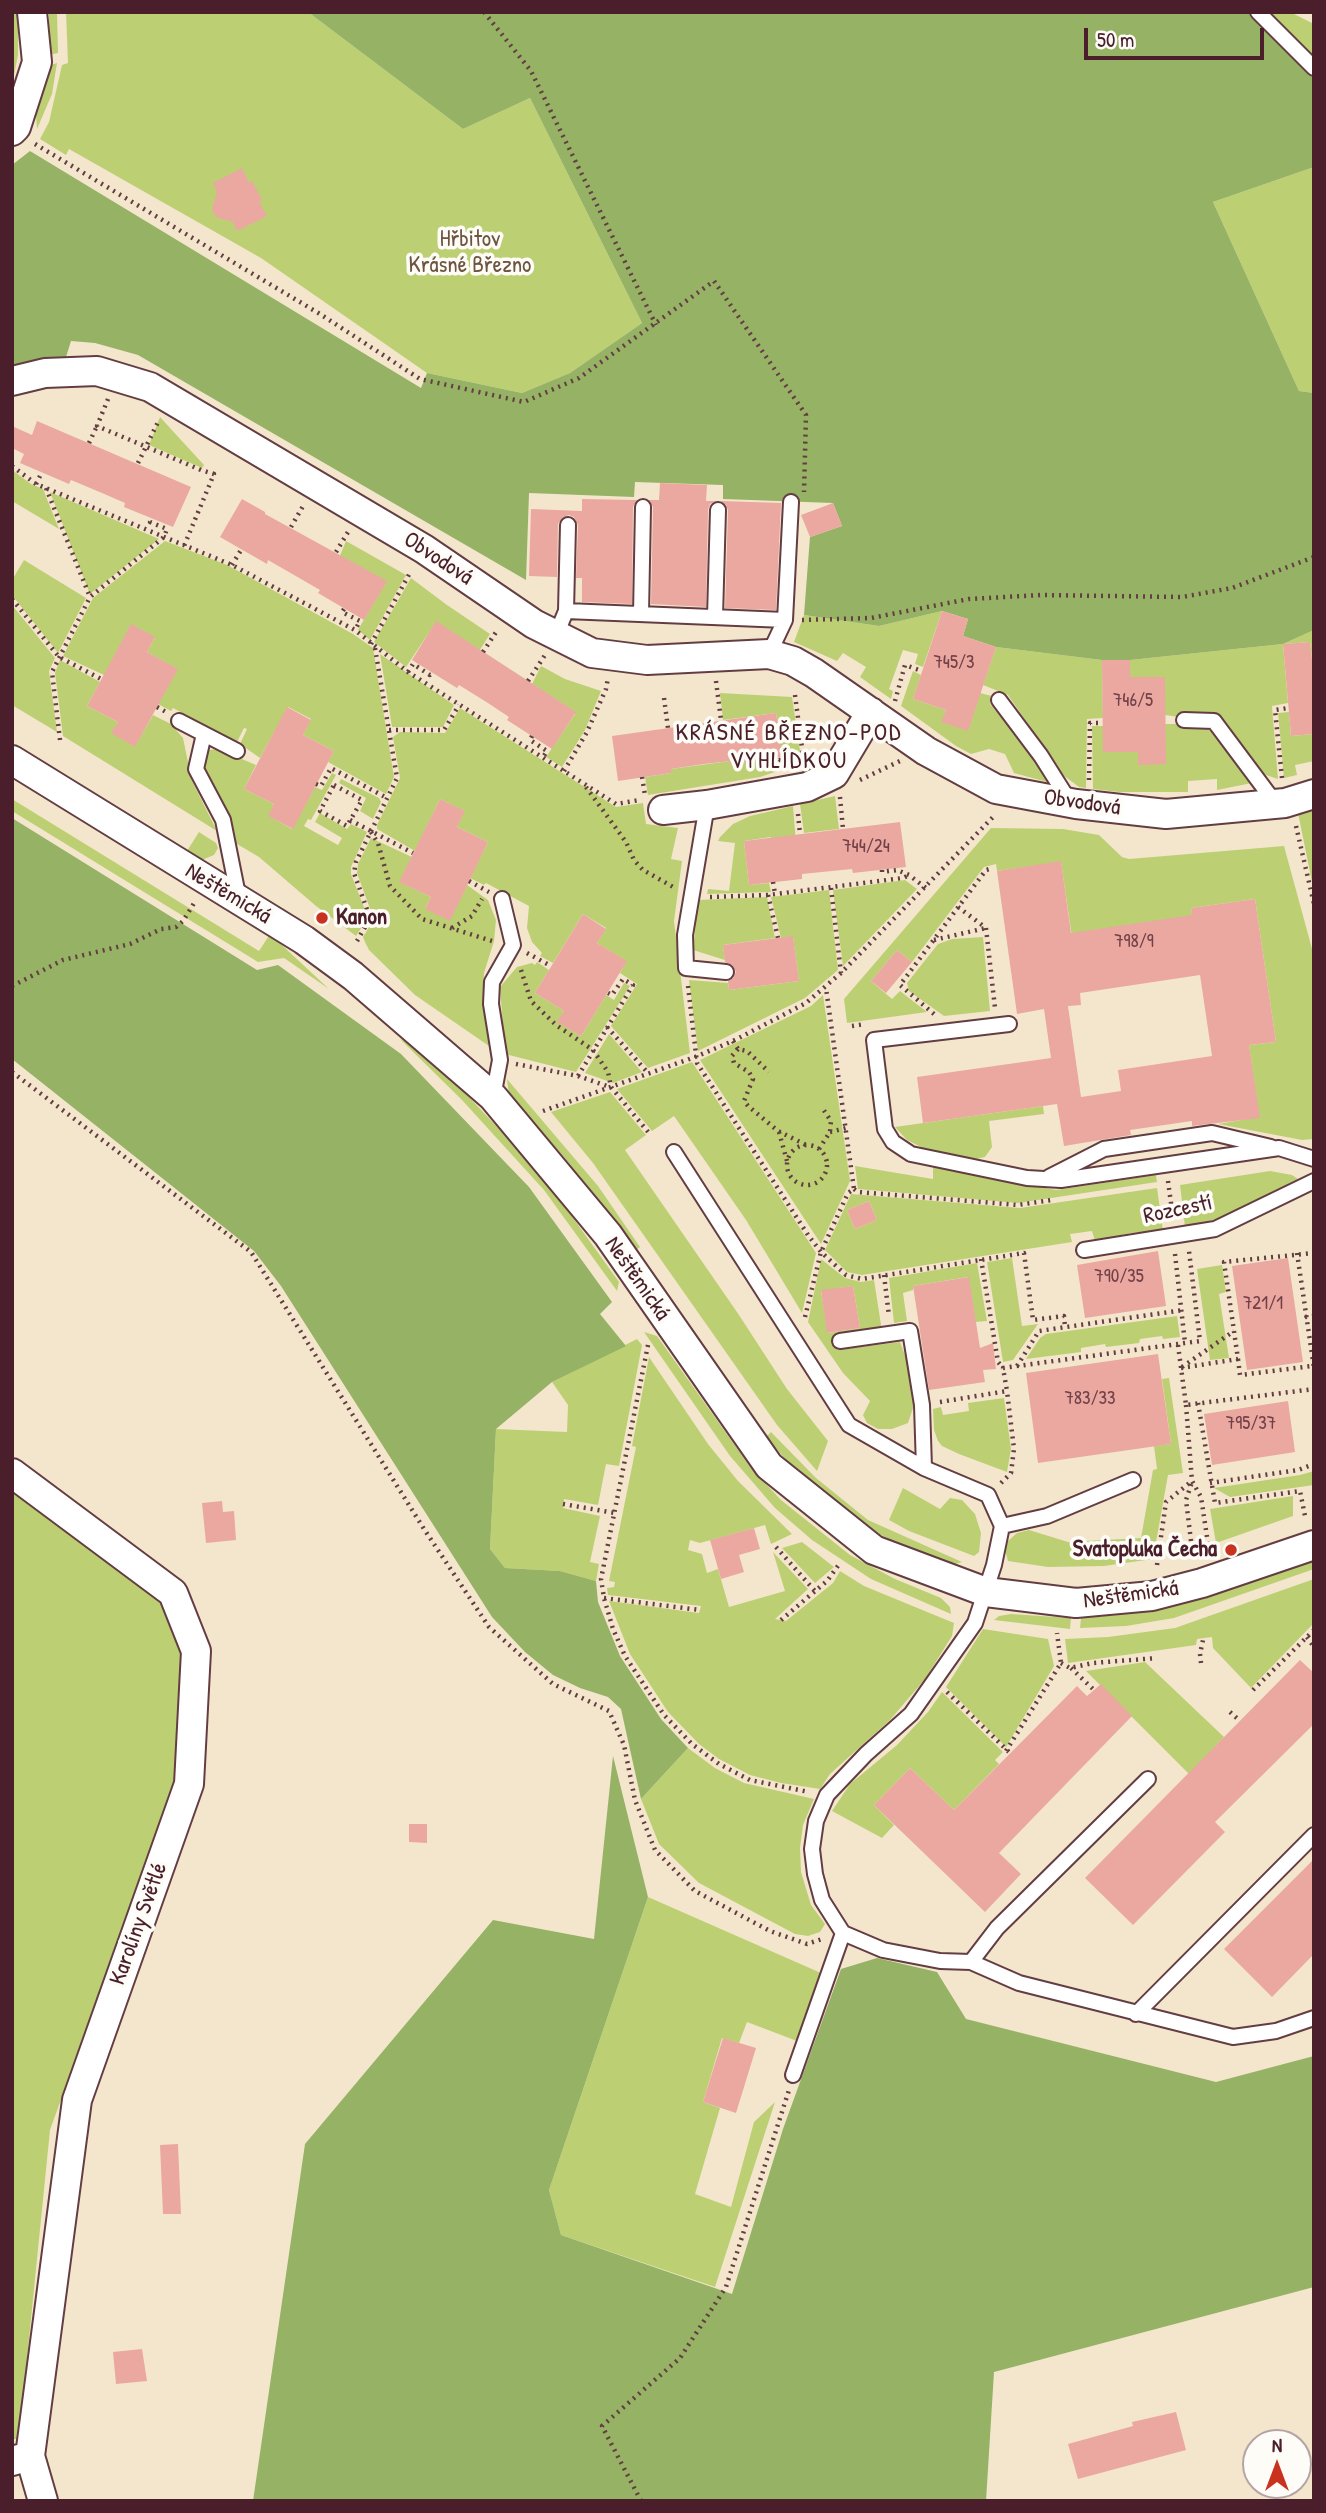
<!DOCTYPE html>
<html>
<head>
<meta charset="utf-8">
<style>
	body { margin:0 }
	#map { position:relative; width:1326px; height:2513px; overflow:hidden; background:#f4e6cd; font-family:"Patrick Hand",sans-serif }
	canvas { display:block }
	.frame { position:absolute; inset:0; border:14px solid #4a1f2b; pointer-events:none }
	.north { position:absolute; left:1242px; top:2429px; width:70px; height:70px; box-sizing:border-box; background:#fdfcf7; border:2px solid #b5a4a5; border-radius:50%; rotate:0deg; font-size:19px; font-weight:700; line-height:28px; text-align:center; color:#4a1f2b }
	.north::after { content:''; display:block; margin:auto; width:24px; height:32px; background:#c8321e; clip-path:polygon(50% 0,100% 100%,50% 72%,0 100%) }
	.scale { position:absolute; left:1084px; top:28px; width:180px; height:32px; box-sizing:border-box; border:4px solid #4a1f2b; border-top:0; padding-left:9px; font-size:21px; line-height:24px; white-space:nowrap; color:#4a1f2b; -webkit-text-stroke:5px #fdfcf7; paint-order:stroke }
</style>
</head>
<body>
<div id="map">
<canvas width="1326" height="2513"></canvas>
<div class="frame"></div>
<div class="north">N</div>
<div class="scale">50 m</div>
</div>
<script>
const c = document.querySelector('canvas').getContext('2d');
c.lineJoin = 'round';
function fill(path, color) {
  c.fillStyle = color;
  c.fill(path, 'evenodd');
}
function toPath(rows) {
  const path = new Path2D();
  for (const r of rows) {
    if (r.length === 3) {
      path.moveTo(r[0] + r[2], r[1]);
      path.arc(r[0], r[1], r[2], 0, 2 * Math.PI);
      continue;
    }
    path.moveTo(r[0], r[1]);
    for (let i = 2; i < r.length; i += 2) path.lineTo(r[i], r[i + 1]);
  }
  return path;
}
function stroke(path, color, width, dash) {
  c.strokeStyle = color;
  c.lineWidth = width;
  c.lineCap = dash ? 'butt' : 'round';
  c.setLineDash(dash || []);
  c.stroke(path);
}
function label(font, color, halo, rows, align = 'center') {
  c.font = font + ' "Patrick Hand",sans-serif';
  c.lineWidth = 7;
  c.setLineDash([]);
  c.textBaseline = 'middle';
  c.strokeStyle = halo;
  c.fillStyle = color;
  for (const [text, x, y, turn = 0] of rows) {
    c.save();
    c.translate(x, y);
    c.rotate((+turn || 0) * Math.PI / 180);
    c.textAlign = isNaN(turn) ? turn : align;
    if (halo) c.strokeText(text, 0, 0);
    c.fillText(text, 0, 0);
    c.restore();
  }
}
fill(toPath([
	[12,12,17,12,18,17,18,55,12,85],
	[49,12,57,12,58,53,49,55],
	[66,12,308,12,463,129,530,98,642,323,570,373,522,393,427,373,261,258,69,149,66,155,40,139,49,122,62,65,68,63],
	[1270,12,1290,12,1314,24,1314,56],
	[57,63,52,94,37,129,36,114,48,66],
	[1314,167,1314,393,1299,391,1213,202],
	[160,417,204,465,202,468,149,445],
	[12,470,31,484,43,489,59,529,12,501],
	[50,492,159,539,90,594],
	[165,541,227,565,353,634,373,648,394,777,386,794,328,762,334,751,303,735,311,719,288,707,260,758,240,744,247,729,244,728,237,742,173,708,171,711,158,704,177,669,147,652,155,637,104,675,63,656,93,598],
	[346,541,406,575,370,640,358,630,386,581,337,563],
	[24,560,86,598,58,653,12,595,12,580],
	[411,578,447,605,490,634,476,656,436,622,406,667,374,642],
	[12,605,55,658,49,671,57,732,12,705],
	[942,611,923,667,915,664,918,654,903,650,889,689,893,691,891,699,860,677,866,667,843,653,837,661,794,642,804,615,879,626],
	[1314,630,1314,659,1312,659,1310,642,1283,644,1288,703,1272,706,1278,779,1263,774,1218,713,1179,713,1179,717,1165,715,1165,677,1130,677,1130,660,1283,644],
	[996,647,1102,660,1103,718,1087,719,1086,788,1079,787,1063,775,1008,695,983,685],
	[380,654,454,705,443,727,392,727],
	[60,660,100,682,87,706,118,722,112,733,135,746,153,715,171,724,183,738,192,781,217,831,63,736,55,673],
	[541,666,565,679,601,691,585,730,562,767,546,757,575,714,574,711,532,684],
	[913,671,921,675,913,699,946,710,942,722,980,693,992,696,990,704,1033,756,1047,782,1014,773,1005,754,989,749,971,754,956,746,901,706],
	[720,693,792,697,802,764,784,769,776,713,723,720],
	[460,708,616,807,643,803,646,824,678,828,671,859,682,861,674,921,690,1053,648,1068,611,1026,637,984,620,973,626,961,597,943,606,928,583,914,553,963,540,956,542,953,532,942,527,928,529,906,486,883,484,885,470,878,488,842,457,827,464,811,440,799,415,851,377,829,377,825,400,778,393,737,400,732,445,733],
	[1289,712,1291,736,1314,734,1314,761,1295,765,1297,775,1284,778,1278,713],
	[1165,724,1179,724,1180,728,1204,727,1214,733,1252,783,1217,790,1217,779,1188,781,1188,792,1119,792,1093,789,1092,726,1103,726,1104,752,1138,752,1138,764],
	[218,749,256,765,244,789,274,804,269,816,292,829,315,787,322,790,332,773,336,775,311,820,308,819,304,826,338,845,342,838,315,822,320,813,347,829,351,824,367,832,351,867,351,874,367,915,367,919,356,936,316,906,259,857,232,841,204,767,204,757,209,750],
	[730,761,730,765,757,761,758,768,777,765,778,771,760,777,648,795,645,777,671,773,671,769],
	[341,779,379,798,381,802,373,819,360,811,366,798,339,783],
	[835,796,839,829,804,833,800,804],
	[12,799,259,951,270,934,329,989,284,958,258,962,12,811],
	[793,806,796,843,772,845,771,837,744,841,749,885,769,883,771,892,707,894,708,889,729,891,735,843,718,841,720,837,733,824,750,816],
	[1314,809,1314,892,1298,813],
	[991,828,1063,829,1099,835,1122,857,1129,859,1284,846,1314,956,1314,1139,1302,1140,1218,1124,1259,1117,1249,1045,1276,1042,1255,899,1191,908,1195,933,1074,951,1061,862,997,871,996,864,984,867,912,962,897,950,871,981,892,999,900,991,927,1012,847,1023,844,999],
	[199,832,216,843,218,848,214,855,202,860,187,851],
	[371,838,412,857,400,882,431,897,425,909,467,885,488,900,496,920,494,941,484,973,483,1003,489,1046,415,995,369,950,365,942,363,937,371,924,372,914,357,873,358,864],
	[905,880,917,889,843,966,833,890],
	[829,890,838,970,805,998,698,1051,689,980,728,983,729,990,799,981,793,937,781,938,771,897],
	[767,897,775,938,723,945,725,960,693,950,698,900],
	[983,937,990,1011,944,1016,909,991,907,983,938,944,952,939],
	[537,962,549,970,535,993,564,1011,558,1022,581,1036,606,995,614,1000,624,983,630,986,576,1072,505,1054,500,987,517,967,532,963,535,965],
	[823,995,850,1181,821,1244,700,1060,811,1006],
	[609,1034,642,1072,613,1083,585,1073],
	[400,1039,428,1054,540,1172,619,1282,617,1291,544,1190,462,1100],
	[692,1062,816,1253,802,1313,746,1220,674,1116,652,1131,617,1089],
	[507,1079,598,1186,640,1247,634,1252,564,1157,509,1096],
	[610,1092,646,1135,625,1150,739,1315,787,1389,828,1441,817,1471,777,1425,593,1163,551,1112],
	[1043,1106,1044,1114,989,1121,992,1147,985,1157,971,1160,929,1151,907,1140,895,1127],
	[855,1166,933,1179,933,1167,1056,1190,1156,1175,1157,1182,1018,1203,858,1189],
	[1270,1171,1292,1175,1298,1179,1221,1218,1185,1227,1180,1185],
	[1157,1188,1163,1231,1131,1233,1095,1241,1092,1231,1070,1234,1072,1242,862,1275,847,1272,825,1250,851,1194,1020,1208],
	[869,1201,877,1220,855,1229,847,1210],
	[1012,1258,1022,1326,1038,1324,1013,1360,1003,1362,987,1262],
	[821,1259,845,1278,861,1282,874,1280,882,1331,835,1338,837,1350,900,1342,909,1366,914,1405,908,1423,892,1429,878,1429,867,1423,863,1415,870,1401,843,1373,808,1322],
	[853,1286,860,1328,828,1333,821,1291],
	[977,1263,987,1321,975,1322,968,1277,913,1286,913,1290,903,1293,907,1321,894,1323,889,1278],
	[1222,1265,1226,1292,1219,1294,1229,1358,1210,1360,1197,1269],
	[1177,1316,1180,1337,1163,1339,1162,1336,1140,1339,1139,1343,1106,1347,1105,1344,1081,1348,1081,1352,1026,1359,1040,1338,1046,1334],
	[644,1332,657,1336,751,1468,781,1500,850,1555,895,1579,941,1598,950,1607,951,1614,871,1579,812,1540,775,1508,730,1456],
	[637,1339,642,1345,619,1466,606,1464,598,1505,564,1499,563,1508,600,1516,590,1562,599,1564,596,1581,560,1571,505,1568,490,1549,496,1429,567,1432,568,1405,552,1382],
	[649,1357,708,1444,738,1481,792,1534,771,1544,765,1525,700,1543,690,1540,688,1550,702,1554,707,1573,718,1569,729,1607,785,1591,773,1552,808,1589,775,1619,786,1621,833,1583,840,1571,864,1586,954,1623,952,1636,925,1679,890,1720,830,1774,820,1789,781,1783,750,1775,719,1759,699,1744,668,1712,630,1654,609,1601,699,1613,701,1606,608,1595,607,1588,614,1587,615,1582,609,1581,636,1447,632,1446],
	[1169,1378,1183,1473,1168,1475,1153,1559,1104,1566,1048,1567,1008,1561,1005,1550,1008,1541,1017,1533,1029,1530,1068,1542,1141,1538,1153,1470,1157,1469,1154,1446,1171,1444,1162,1379],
	[1004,1398,1011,1449,1007,1472,959,1454,942,1446,938,1441,934,1430,933,1409,941,1407,943,1415,969,1411,968,1403],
	[771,1432,816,1478,868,1520,962,1562,945,1567,861,1525,804,1480,766,1437],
	[12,1463,142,1551,181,1644,175,1784,50,2130,19,2438,12,2440],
	[1314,1471,1314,1485,1230,1497,1214,1488,1300,1475],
	[903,1488,940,1509,950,1498,962,1500,975,1514,981,1533,979,1552,974,1556,909,1531,889,1520],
	[1293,1496,1293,1516,1216,1543,1210,1509],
	[802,1542,834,1567,815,1583,782,1548],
	[1314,1557,1314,1569,1174,1618,1126,1626,1080,1628,1081,1618,1118,1615,1172,1607],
	[1314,1579,1314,1623,1251,1688,1213,1648,1212,1637,1197,1639,1196,1645,1068,1663,1065,1639,1108,1637,1175,1628],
	[1011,1614,1071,1618,1070,1629,994,1620,999,1616],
	[983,1629,1048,1639,1054,1666,1006,1747,946,1687],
	[1145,1662,1224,1737,1189,1774,1086,1671],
	[942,1692,1003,1752,995,1760,999,1764,954,1810,910,1768,874,1805,894,1825,882,1838,832,1811,850,1784,897,1745,928,1712],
	[688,1748,715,1768,744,1783,814,1799,803,1825,800,1848,801,1872,811,1905,825,1924,820,1932,808,1936,795,1934,699,1883,659,1844,641,1799],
	[648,1897,821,1973,797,2041,747,2022,739,2043,722,2038,703,2102,720,2108,695,2194,731,2207,754,2122,775,2102,715,2287,561,2235,549,2190]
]), '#bcd073');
fill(toPath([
	[308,12,1248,12,1314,79,1314,167,1213,202,1299,391,1314,393,1314,630,1283,644,1130,660,1102,660,996,647,963,636,968,619,942,611,879,626,804,615,810,537,842,526,833,503,723,499,723,485,635,482,634,497,529,493,526,580,138,355,95,343,71,341,66,357,41,359,12,366,12,165,30,151,421,388,427,373,522,393,570,373,642,323,530,98,463,129],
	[12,818,257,970,278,965,401,1054,529,1187,612,1302,600,1314,626,1346,552,1382,496,1429,490,1549,505,1568,560,1571,596,1581,598,1602,620,1656,661,1719,688,1748,641,1799,621,1709,608,1697,580,1688,553,1675,525,1652,492,1617,281,1286,254,1251,12,1059],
	[613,1756,648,1897,549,2190,561,2235,732,2294,783,2129,841,1969,877,1958,937,1972,966,2019,1216,2082,1314,2056,1314,2287,994,2372,986,2501,253,2501,305,2144,493,1920,594,1939]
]), '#95b265');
fill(toPath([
	[242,168,249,183,252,181,262,200,259,202,267,216,237,231,233,222,216,217,212,209,217,192,213,183],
	[37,421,191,487,173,527,124,507,125,503,102,493,71,480,69,484,20,463,24,454,12,448,12,426,32,435],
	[660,483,707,485,706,501,715,501,710,504,708,510,706,607,651,604,653,507,649,500,659,500],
	[242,499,265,512,265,514,387,581,364,620,318,593,320,590,268,560,267,564,220,537],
	[582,499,637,500,633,507,632,604,582,602,582,578,576,578,578,525,574,517,569,515,563,517,558,524,557,577,529,576,531,509,582,511],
	[721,501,781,503,776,610,725,608,728,510,726,505],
	[833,503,842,526,810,537,801,515],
	[942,611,968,619,963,636,996,647,968,731,941,722,946,710,913,699],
	[436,621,576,712,552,749,507,720,509,717,488,703,459,685,457,688,412,660],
	[131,624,155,637,147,652,178,669,135,747,111,733,118,722,87,706],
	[1310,642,1312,659,1314,659,1314,734,1291,736,1283,644],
	[1102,660,1130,660,1130,677,1165,677,1166,764,1138,765,1138,752,1103,752],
	[287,707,311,720,303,735,334,751,293,829,268,816,274,804,244,789],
	[776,713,783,757,730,765,730,761,704,764,671,769,671,773,618,781,612,736],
	[440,799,465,811,457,827,488,842,450,921,425,909,431,897,399,882],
	[900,822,906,867,853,873,852,869,802,874,802,879,749,885,744,841],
	[1061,861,1071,933,1192,915,1191,908,1255,899,1276,1042,1249,1045,1260,1118,1192,1126,1192,1121,1130,1130,1131,1135,1064,1146,1057,1104,923,1123,917,1077,1051,1058,1044,1009,1017,1014,997,871],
	[1200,975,1212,1056,1118,1070,1121,1091,1081,1097,1068,1006,1081,1005,1080,993],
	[583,914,606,929,597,943,627,961,581,1036,557,1022,564,1011,535,993],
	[793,936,799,981,729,990,728,981,733,978,736,972,732,965,725,962,723,945],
	[897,950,912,962,886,993,871,981],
	[869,1201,877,1220,855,1229,847,1210],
	[1158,1251,1166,1306,1085,1318,1077,1265],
	[1288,1258,1303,1362,1247,1370,1232,1266],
	[969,1277,980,1348,993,1343,996,1369,983,1370,985,1382,929,1390,913,1286],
	[853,1286,860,1328,827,1333,821,1290],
	[1158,1354,1171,1444,1038,1463,1026,1373],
	[1288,1401,1295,1452,1212,1465,1204,1414],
	[222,1501,223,1512,234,1511,236,1540,206,1543,202,1503],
	[754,1528,760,1549,739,1555,744,1572,721,1579,710,1540],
	[1300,1660,1314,1673,1314,1724,1215,1822,1225,1832,1133,1925,1085,1878],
	[1101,1684,1132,1716,999,1853,1021,1874,985,1912,874,1805,910,1768,954,1810,1077,1686,1087,1696],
	[409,1824,427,1824,427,1843,409,1842],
	[1314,1859,1314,1954,1272,1997,1224,1949],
	[723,2038,756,2048,736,2113,703,2102],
	[178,2144,181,2214,163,2214,160,2145],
	[142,2349,147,2381,116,2384,113,2352],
	[1176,2412,1186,2450,1078,2479,1068,2444,1133,2426,1132,2422]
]), '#eaa8a1');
const lane = toPath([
	[1258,12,1314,68],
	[566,611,568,525],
	[641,614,643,507],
	[715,617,718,510],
	[785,620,791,502],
	[556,635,566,611,785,620,769,654],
	[999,700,1041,756,1070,802],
	[1184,720,1214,721,1276,804],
	[179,721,237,751],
	[204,734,196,769,223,820,239,900],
	[707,805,685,935,686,968,726,972],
	[1009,1024,874,1040,885,1129,893,1142,911,1154,1027,1178,1061,1180,1279,1148,1314,1159],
	[493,1097,500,1060,491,1004,492,982,513,945,502,899],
	[674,1152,849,1425,924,1468,988,1495,1002,1526,994,1565,975,1623,911,1714,866,1754,827,1795,816,1821,812,1849,815,1874,822,1900,843,1933,883,1950,940,1961,971,1962,1019,1983,1233,2037,1276,2031,1314,2018],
	[1049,1177,1104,1149,1212,1133,1271,1147],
	[1084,1250,1215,1229,1314,1181],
	[840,1341,910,1331,922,1405,924,1468],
	[1002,1526,1047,1516,1133,1480],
	[971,1962,997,1928,1148,1779],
	[1136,2014,1314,1835],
	[793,2075,843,1933]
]);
const street = toPath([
	[12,131,16,127,37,62,32,12],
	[12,381,45,373,97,371,150,387,424,549,534,624,592,653,647,660,769,654,793,661,814,673,926,751,996,789,1076,804,1166,814,1285,803,1314,794],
	[12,760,304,940,353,976,493,1097,608,1235,769,1466,874,1550,986,1592,1076,1603,1152,1596,1202,1583,1314,1545],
	[663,810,707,805,807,787,834,774,871,712],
	[12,1473,173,1593,196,1651,189,1784,77,2100,30,2456,12,2461],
	[30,2456,43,2501]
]);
stroke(lane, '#643d43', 18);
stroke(street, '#643d43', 32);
stroke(toPath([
	[484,12,531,71,656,325],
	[35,144,320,314,420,379,524,402,579,378,714,281,806,415,804,492],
	[108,399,97,426,201,470,214,474,184,546],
	[89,443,97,426],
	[138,463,159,420],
	[12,466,36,484,232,565,355,630,408,672,616,804,640,800],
	[36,484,42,472],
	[46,488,90,597],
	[291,527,303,506],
	[336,552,348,532],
	[232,565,241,550],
	[12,599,59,657,101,679],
	[344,609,342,612,360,621,355,630],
	[802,620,871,618,969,599,1041,595,1182,597,1232,588,1314,557],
	[371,644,411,571],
	[483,652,498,629],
	[408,672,413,664,430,675,432,673],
	[528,681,545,655],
	[716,681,721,720],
	[795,695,804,763],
	[664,698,668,728],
	[895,701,905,665,922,671],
	[157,707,166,712],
	[389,730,444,730,459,705],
	[532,736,530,740,547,751,542,759],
	[60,740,52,672,90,597,164,537,167,529,150,522,152,519],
	[760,761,760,763,780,760,781,766],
	[564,771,587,732,606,689,608,678],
	[642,777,645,795],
	[1282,778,1275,710,1288,708],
	[860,780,900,761],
	[1089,780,1090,723,1103,723],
	[316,784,321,786,331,768,387,798],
	[334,785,362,800,347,826,320,811,334,785],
	[586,787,626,842,634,860,643,870,675,888],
	[840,797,843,829],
	[798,814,800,834],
	[350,820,413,853],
	[1296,826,1314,904],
	[371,832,378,843,390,886,422,919,492,941],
	[882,870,882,872,897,870,909,875,926,888],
	[469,881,489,892],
	[773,882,775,894],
	[831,888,841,973],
	[768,895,778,938],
	[710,897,768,895,903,878,909,875],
	[958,907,986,928,995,1008],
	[452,928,472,916,482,899],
	[934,940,986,928],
	[357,941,368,922,369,915,354,873,356,862,397,778,375,648],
	[527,953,551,966],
	[521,970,531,1001,556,1025,593,1050,608,1072,611,1087,649,1133],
	[12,986,63,960,130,944,161,929,176,927,183,921,196,900],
	[688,986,697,1063,808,1235,821,1252,846,1275,862,1279,1024,1253,1033,1320,1064,1316,1065,1327],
	[934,1014,900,985,986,870,993,868],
	[852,1026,865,1024],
	[607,1027,648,1073],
	[733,1041,738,1049,747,1051,769,1072],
	[738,1049,732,1056,734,1063,749,1072,753,1079,744,1101,748,1106,778,1131,806,1145],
	[516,1064,578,1076,610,1087],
	[12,1072,251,1252,424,1529,489,1627,553,1684,609,1711,624,1745,635,1800,655,1850,695,1891,770,1931,807,1944,822,1939],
	[578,1076,633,985,623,979,612,995,608,993],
	[543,1111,695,1057,733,1041,806,1003,841,973,995,815],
	[779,1132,787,1161],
	[830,1132,846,1128],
	[807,1165,20],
	[819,1149,830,1132,831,1121,823,1109],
	[1168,1181,1173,1218],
	[854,1189,858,1192,1018,1205,1052,1200],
	[1297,1253,1314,1368],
	[1175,1254,1185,1343],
	[981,1259,998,1362,1003,1368],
	[884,1275,889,1316],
	[805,1317,821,1252,848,1193,854,1189,826,988],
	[1305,1317,1314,1316],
	[648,1345,601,1579,604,1598,613,1629,625,1656,664,1715,692,1744,719,1764,750,1780,809,1792],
	[1178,1345,1186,1405,1314,1389],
	[1238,1359,1240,1375,1312,1366],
	[1017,1366,1039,1331,1183,1310],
	[1182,1367,1234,1331],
	[1181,1368,1238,1359,1224,1262,1314,1253],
	[940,1402,1007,1391,1003,1368,1200,1341,1189,1251],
	[1198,1403,1215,1503,1300,1491,1305,1516],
	[1186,1405,1192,1481,1201,1497,1209,1550],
	[1001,1483,1011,1473,1014,1449,1007,1391],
	[1210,1483,1298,1470,1314,1464],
	[563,1504,615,1513],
	[1191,1541,1186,1500,1192,1482],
	[776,1547,815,1591],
	[1157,1565,1166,1502,1192,1481],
	[604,1598,700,1610],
	[781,1620,827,1581,840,1563],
	[1307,1637,1314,1647],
	[1061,1663,1070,1668,1093,1663,1157,1658],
	[1201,1663,1200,1654,1203,1640],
	[1071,1668,1094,1690],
	[1253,1690,1314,1630],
	[947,1692,1010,1753],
	[1230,1712,1240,1721],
	[1006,1751,1061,1663,1057,1633],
	[641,2501,602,2426,680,2358,726,2287,789,2090]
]), '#643d43', 4.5, [2, 5]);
stroke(lane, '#fff', 14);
stroke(street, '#fff', 28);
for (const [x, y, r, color] of [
	[322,918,7,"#c8321e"],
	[1231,1550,7,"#c8321e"]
]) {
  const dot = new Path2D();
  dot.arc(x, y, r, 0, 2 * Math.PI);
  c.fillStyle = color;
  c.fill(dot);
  stroke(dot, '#fdfcf7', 2.5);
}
label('19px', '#724148', null, [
	["745/3",954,663],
	["746/5",1133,701],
	["744/24",866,847],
	["798/9",1134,942],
	["790/35",1119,1277],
	["721/1",1263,1304],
	["783/33",1090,1399],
	["795/37",1251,1424]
]);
label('23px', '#6c5441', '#fdfcf7', [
	["Hřbitov",470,240],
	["Krásné Březno",470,266]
]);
label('23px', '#4a1f2b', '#fdfcf7', [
	["Obvodová",438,559,33],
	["Obvodová",1082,803,8],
	["Neštěmická",228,894,31],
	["Rozcestí",1178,1210,-12],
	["Neštěmická",637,1279,55],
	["Neštěmická",1131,1595,-8],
	["Karolíny Světlé",139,1924,-70]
]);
label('bold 23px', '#4a1f2b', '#fdfcf7', [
	["Kanon",336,918],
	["Svatopluka Čecha",1217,1550,"right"]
], 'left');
c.letterSpacing = '2px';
label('24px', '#4a1f2b', '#fdfcf7', [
	["KRÁSNÉ BŘEZNO-POD",789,734],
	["VYHLÍDKOU",789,762]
]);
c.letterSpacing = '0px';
</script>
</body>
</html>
